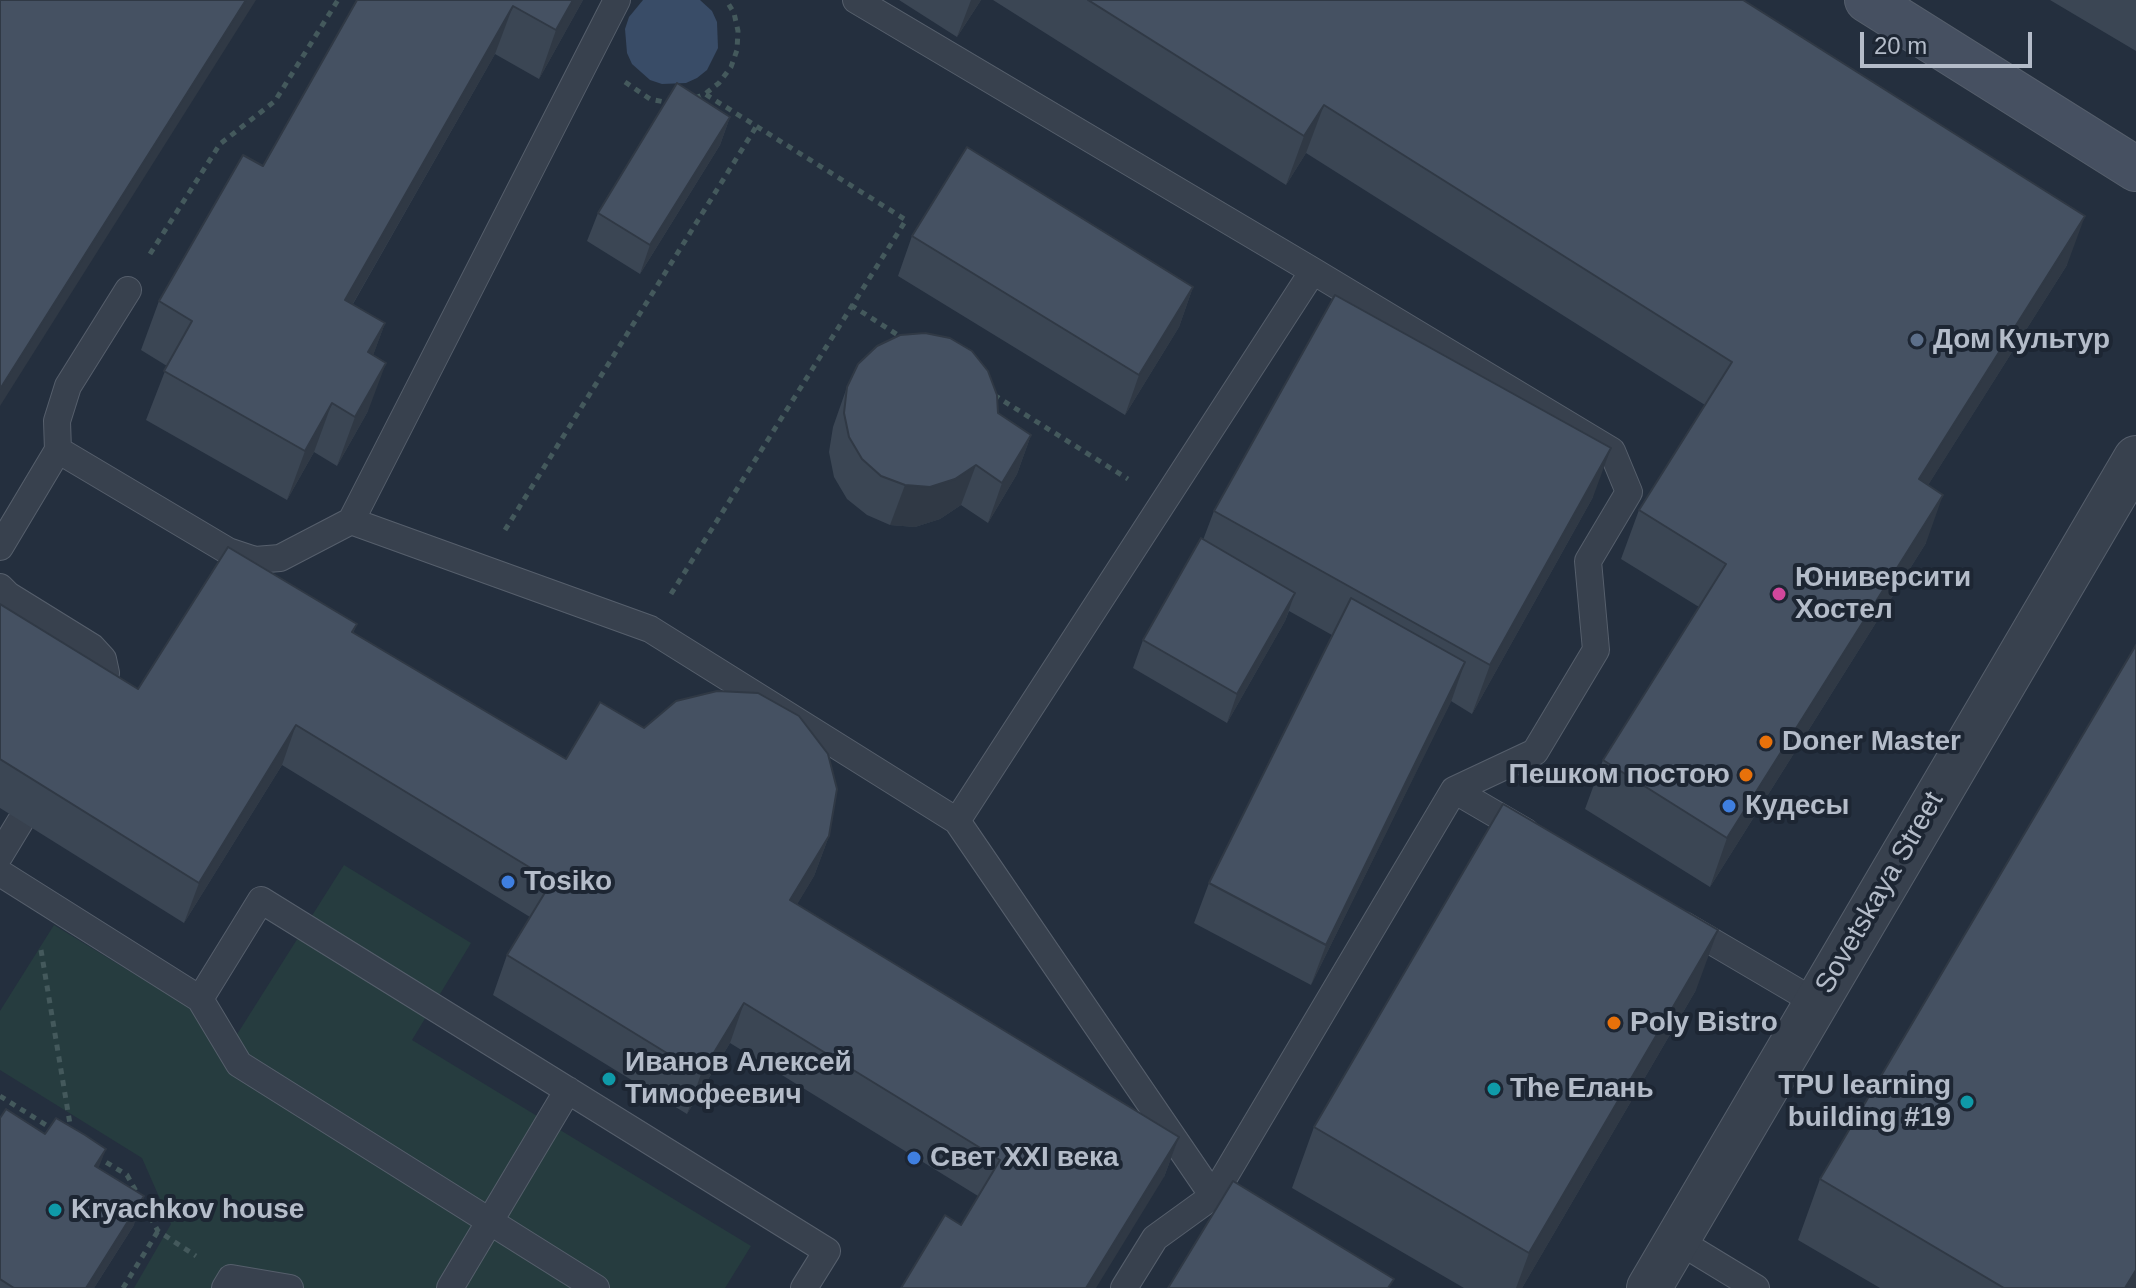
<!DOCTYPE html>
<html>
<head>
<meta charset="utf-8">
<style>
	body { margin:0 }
	#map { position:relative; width:2136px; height:1288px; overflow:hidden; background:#242f3e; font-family:Arial,sans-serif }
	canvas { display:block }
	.scale { position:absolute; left:1860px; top:32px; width:172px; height:36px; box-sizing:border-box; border:4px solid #b4bcc9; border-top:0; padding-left:10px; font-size:24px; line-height:28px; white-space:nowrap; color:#b4bcc9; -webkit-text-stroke:6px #1d2633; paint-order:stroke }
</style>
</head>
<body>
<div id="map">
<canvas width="2136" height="1288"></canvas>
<div class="scale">20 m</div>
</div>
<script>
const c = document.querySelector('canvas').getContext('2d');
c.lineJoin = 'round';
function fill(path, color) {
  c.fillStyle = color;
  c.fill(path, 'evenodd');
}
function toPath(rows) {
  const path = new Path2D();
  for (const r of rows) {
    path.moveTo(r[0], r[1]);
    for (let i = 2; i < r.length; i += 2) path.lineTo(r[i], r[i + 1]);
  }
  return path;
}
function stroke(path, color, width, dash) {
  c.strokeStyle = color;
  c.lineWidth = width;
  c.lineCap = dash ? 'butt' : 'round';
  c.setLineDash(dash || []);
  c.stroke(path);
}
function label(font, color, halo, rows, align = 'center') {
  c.font = font + ' Arial,sans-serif';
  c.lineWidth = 8;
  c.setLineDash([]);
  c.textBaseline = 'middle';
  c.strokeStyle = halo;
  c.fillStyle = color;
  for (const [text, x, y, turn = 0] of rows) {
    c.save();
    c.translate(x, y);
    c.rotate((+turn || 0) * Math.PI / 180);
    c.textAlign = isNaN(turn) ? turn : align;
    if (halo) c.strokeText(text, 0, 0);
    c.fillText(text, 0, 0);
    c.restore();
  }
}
fill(toPath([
	[344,865,471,943,412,1040,751,1246,725,1288,134,1288,171,1224,142,1158,0,1070,0,1011,54,925,236,1036]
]), '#263c3f');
fill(toPath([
	[643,0,700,0,712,11,717,22,718,48,707,70,697,78,686,83,662,84,650,80,632,64,627,53,625,29,629,17]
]), '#394c67');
const service = toPath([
	[856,0,1313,271,1612,451,1629,492,1588,561,1596,650,1535,752,1454,790,1213,1196,957,821,1313,271],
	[58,450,228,551,255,560,280,558,351,521,650,629,957,821],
	[351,521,617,0],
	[0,547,58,450,57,421,68,386,128,290],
	[0,587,8,595,92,647,103,659,106,673,102,688,93,702],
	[1454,790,1526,832],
	[0,855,20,822],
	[0,873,200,999,239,1064,596,1288],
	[1684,925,1815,1002],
	[200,999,261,900,827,1251,804,1288],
	[1677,1240,1756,1288],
	[225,1288,231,1278,290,1288],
	[450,1288,568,1090],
	[1124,1288,1155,1238,1213,1196,1228,1205]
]);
const tertiary = toPath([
	[1649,1288,2136,458]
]);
const secondary = toPath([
	[1867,0,2136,169]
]);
stroke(service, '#565f6c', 28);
stroke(tertiary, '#565f6c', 46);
stroke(secondary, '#565f6c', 46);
stroke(toPath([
	[625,82,650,99,669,103],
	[695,98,705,94,719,83,731,67,737,50,738,31,734,13,726,0],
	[150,254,220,144,275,101,338,0],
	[851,305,904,339],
	[994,395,1128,479],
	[505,530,756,127],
	[671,594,906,220,705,94],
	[41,950,71,1130],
	[0,1096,54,1130],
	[96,1156,127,1175,158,1231,196,1256],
	[123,1288,158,1231]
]), '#44595c', 5, [6, 6]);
stroke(service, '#38414e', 26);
stroke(tertiary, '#38414e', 44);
stroke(secondary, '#465061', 44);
fill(toPath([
	[357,0,583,0,539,79,495,54,353,304,385,323,373,355,368,411,337,466,314,452,287,500,146,420,167,366,141,350,159,301,263,166],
	[899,0,981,0,957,37],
	[993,0,1743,0,2067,265,1928,485,1926,543,1710,887,1585,809,1603,760,1699,607,1621,559,1639,510,1705,405,1306,153,1286,185],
	[2050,0,2136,0,2136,51],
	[730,117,720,145,640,274,587,241,598,213],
	[912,236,1193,287,1179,327,1125,415,898,276],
	[847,387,998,413,1031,435,1017,474,988,523,961,505,940,519,915,527,890,525,867,515,847,499,834,477,829,452,833,427],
	[1593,497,1472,714,1451,701,1311,985,1194,923,1209,883,1332,635,1289,611,1285,621,1227,723,1133,668,1143,640,1203,540,1214,511],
	[0,604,138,689,357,624,353,633,566,759,829,836,814,876,797,904,1179,1137,1164,1177,961,1225,978,1196,730,1043,687,1114,493,995,507,955,530,917,282,765,184,923,0,808],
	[1696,990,1522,1288,1464,1288,1292,1188,1314,1127],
	[0,1118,99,1168,134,1225,94,1288,0,1288],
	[1820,1179,2136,1288,1880,1288,1798,1240]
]), '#3b4654');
fill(toPath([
	[246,0,256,0,0,406,0,389],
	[573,0,583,0,539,79,556,30],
	[971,0,981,0,957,37],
	[513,6,495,54,327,349,345,300],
	[1324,105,1306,153,1286,185,1304,136],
	[730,117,720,145,640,274,650,245],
	[2085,216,2067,265,1901,528,1919,479],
	[1193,287,1179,327,1125,415,1139,375],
	[385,323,367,372,368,352],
	[386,363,368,411,337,466,355,417],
	[332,403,314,452,287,500,305,451],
	[1031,435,1017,474,988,523,1002,483],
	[1611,448,1593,497,1472,714,1490,665],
	[976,465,961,505,940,519,915,527,890,525,905,485],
	[1943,495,1926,543,1710,887,1727,838],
	[1295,593,1285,621,1227,723,1237,694],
	[1465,662,1451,702,1311,985,1326,945],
	[296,725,282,765,184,923,199,883],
	[829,836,814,876,776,940,790,900],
	[1718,930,1696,990,1522,1288,1516,1288,1529,1253],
	[744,1003,730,1043,687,1114,701,1074],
	[1179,1137,1164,1177,1096,1288,1086,1288],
	[106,1149,95,1177,95,1166],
	[144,1196,134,1225,94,1288,86,1288],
	[2136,1270,2136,1288,2125,1288]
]), '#303945');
const building = toPath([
	[0,0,246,0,0,389,0,0],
	[357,0,573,0,556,30,513,6,345,300,385,323,368,352,386,363,355,417,332,403,305,451,164,371,192,321,159,301,243,155,263,166,357,0],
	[1088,0,1743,0,2085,216,1919,479,1943,495,1727,838,1603,760,1726,564,1639,510,1732,362,1324,105,1304,136,1088,0],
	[677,83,730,117,650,245,598,213,677,83],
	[967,147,1193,287,1139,375,912,236,967,147],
	[1335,295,1611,448,1490,665,1214,511,1335,295],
	[925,333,950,338,972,351,988,371,997,395,998,413,1031,435,1002,483,976,465,955,479,930,487,905,485,881,476,862,459,849,437,844,413,847,387,858,364,877,346,900,335,925,333],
	[1201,538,1295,593,1237,694,1143,640,1201,538],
	[228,547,357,624,352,632,566,759,600,702,644,728,676,701,717,691,758,693,799,716,828,754,837,789,829,836,790,900,1179,1137,1086,1288,901,1288,945,1215,961,1225,1000,1160,744,1003,701,1074,507,955,552,881,296,725,199,883,0,759,0,604,138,689,228,547],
	[1351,598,1465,662,1326,945,1209,883,1351,598],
	[2136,645,2136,1270,2125,1288,2004,1288,1820,1179,2136,645],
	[1503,804,1718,930,1529,1253,1314,1127,1503,804],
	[6,1109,45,1134,56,1118,85,1135,106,1149,95,1166,144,1196,86,1288,14,1288,0,1279,0,1118,6,1109],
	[1233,1181,1394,1279,1388,1288,1168,1288,1233,1181]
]);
fill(building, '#455162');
stroke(building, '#303945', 2);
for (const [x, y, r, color] of [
	[1917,340,8,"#5c6f8a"],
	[1779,594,8,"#d1479c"],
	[1766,742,8,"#e8710a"],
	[1746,775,8,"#e8710a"],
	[1729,806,8,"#3f7fe0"],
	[508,882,8,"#3f7fe0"],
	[1614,1023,8,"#e8710a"],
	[609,1079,8,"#0f9aa8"],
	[1494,1089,8,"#0f9aa8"],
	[1967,1102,8,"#0f9aa8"],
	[914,1158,8,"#3f7fe0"],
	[55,1210,8,"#0f9aa8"]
]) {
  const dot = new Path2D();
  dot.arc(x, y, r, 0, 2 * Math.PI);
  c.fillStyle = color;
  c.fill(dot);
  stroke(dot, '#1d2633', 3);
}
label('bold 28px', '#b4bcc9', '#1d2633', [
	["Дом Культур",1933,340],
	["Юниверсити",1795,578],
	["Хостел",1795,610],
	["Doner Master",1782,742],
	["Пешком постою",1730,775,"right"],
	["Кудесы",1745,806],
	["Tosiko",524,882],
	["Poly Bistro",1630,1023],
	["Иванов Алексей",625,1063],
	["Тимофеевич",625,1095],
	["TPU learning",1951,1086,"right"],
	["building #19",1951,1118,"right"],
	["The Елань",1510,1089],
	["Свет XXI века",930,1158],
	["Kryachkov house",71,1210]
], 'left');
label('28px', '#b4bcc9', '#1d2633', [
	["Sovetskaya Street",1880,893,-60]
]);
</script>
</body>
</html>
